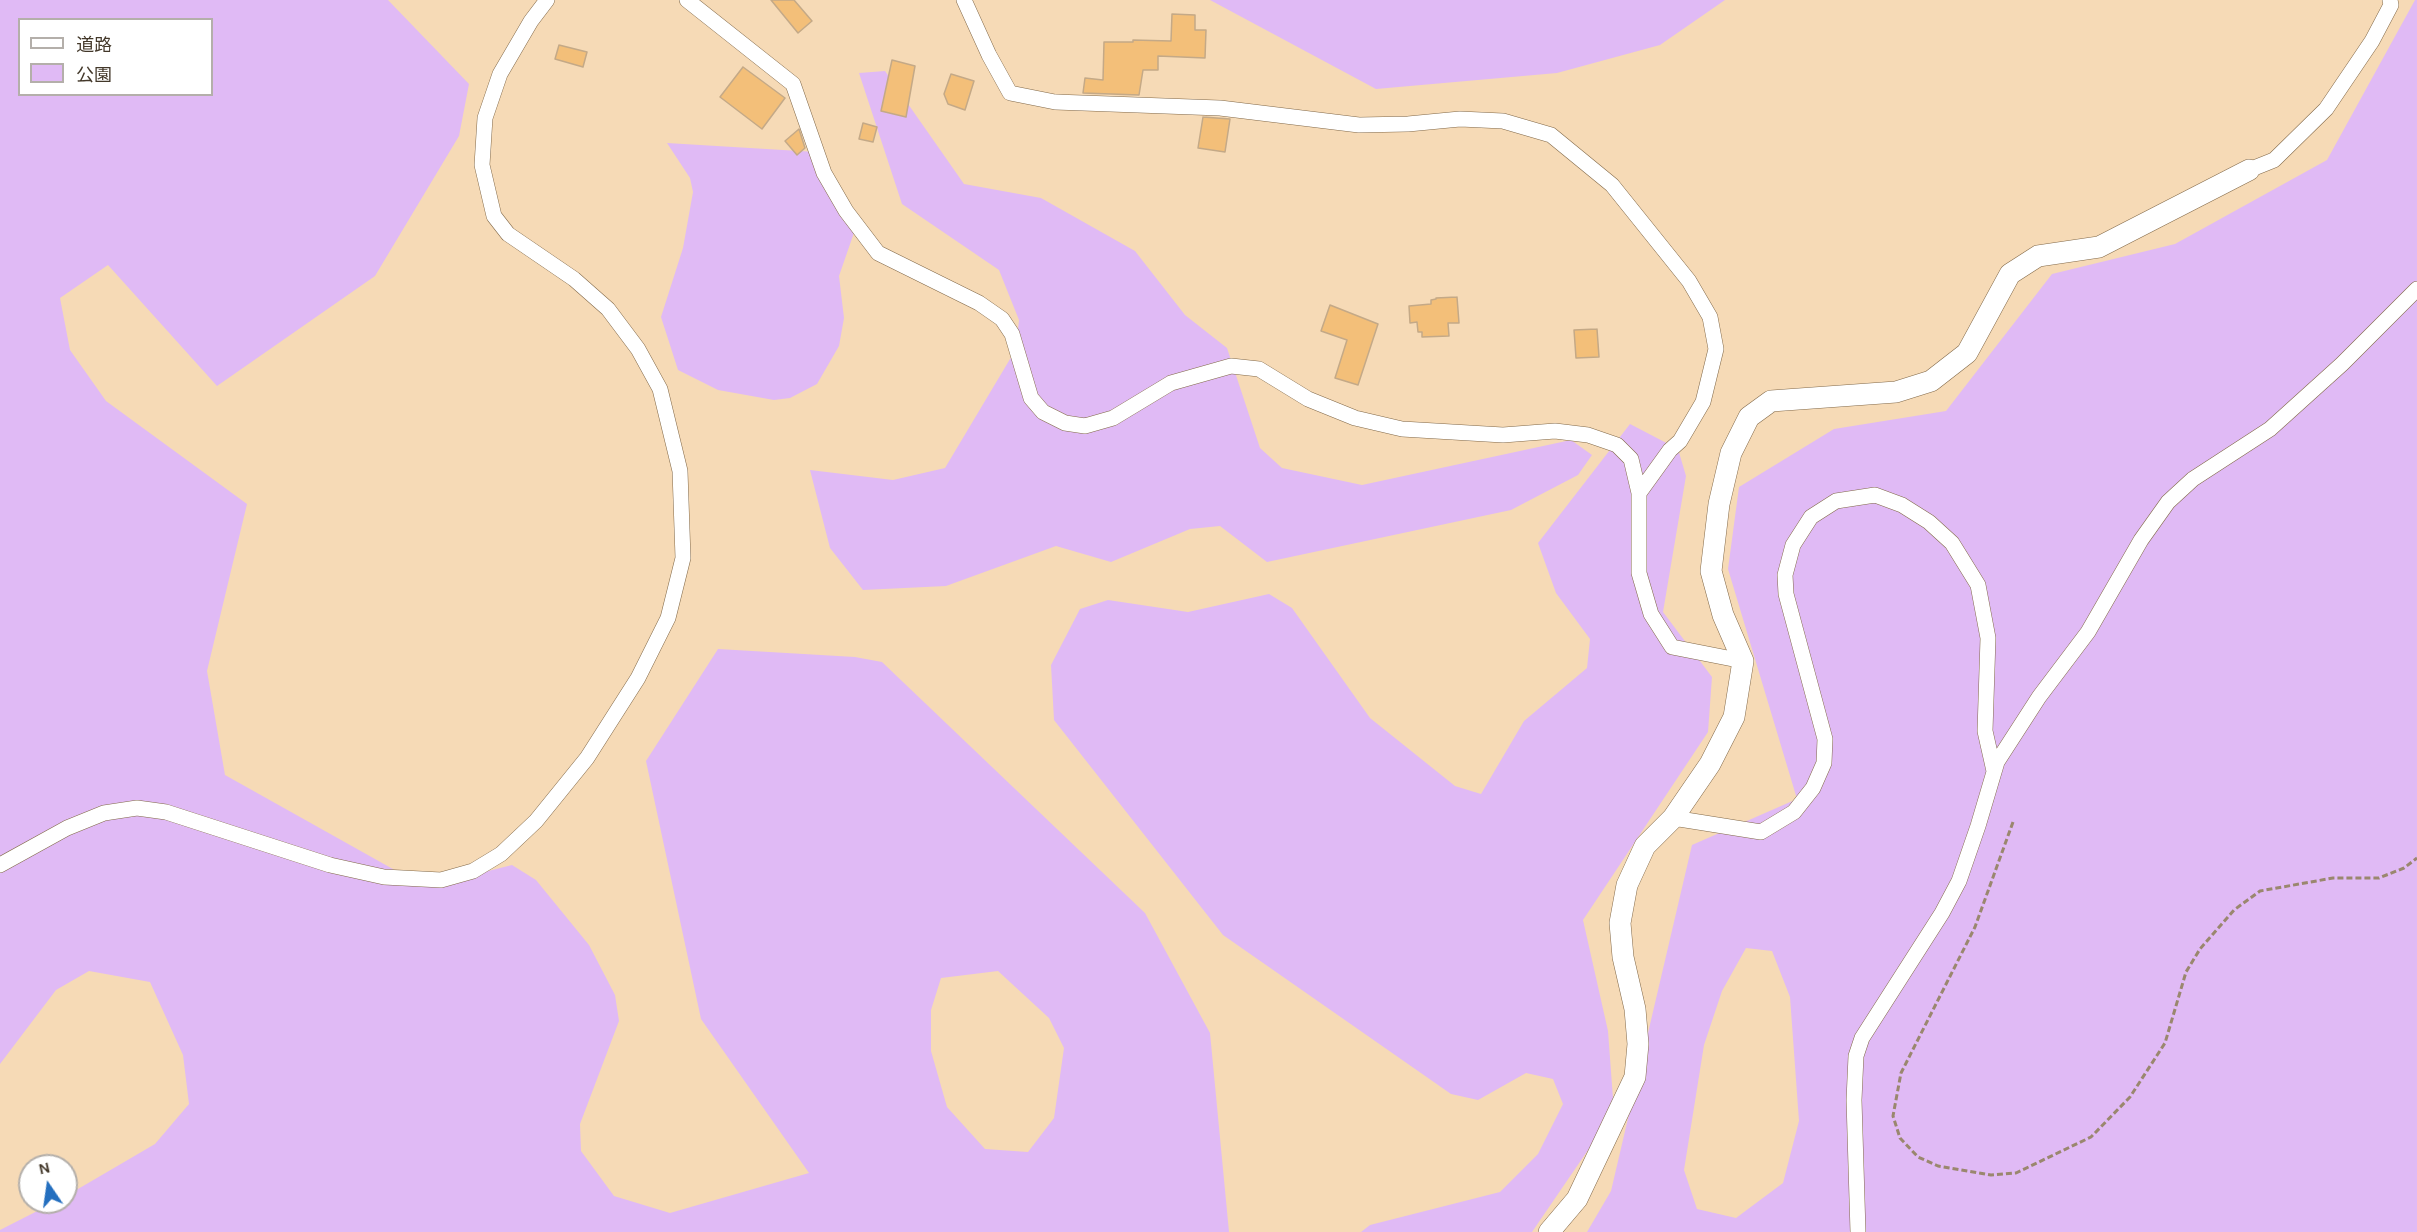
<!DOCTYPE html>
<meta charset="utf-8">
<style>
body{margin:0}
#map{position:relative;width:2417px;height:1232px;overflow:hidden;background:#f6dab6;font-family:Karla,"Noto Sans JP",sans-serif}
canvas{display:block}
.legend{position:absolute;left:18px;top:18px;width:195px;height:78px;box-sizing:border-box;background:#fff;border:2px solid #b4afaa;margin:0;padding:8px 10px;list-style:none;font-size:18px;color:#43382a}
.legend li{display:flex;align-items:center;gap:12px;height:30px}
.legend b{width:30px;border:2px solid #b4afaa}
.north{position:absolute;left:18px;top:1154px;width:60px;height:60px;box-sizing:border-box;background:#fff;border:2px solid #b4afaa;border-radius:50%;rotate:347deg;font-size:16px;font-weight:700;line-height:24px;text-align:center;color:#43382a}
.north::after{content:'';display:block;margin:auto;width:21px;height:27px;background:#246fbf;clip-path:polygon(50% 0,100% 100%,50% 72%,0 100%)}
</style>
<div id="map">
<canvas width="2417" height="1232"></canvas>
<ul class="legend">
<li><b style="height:8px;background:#fff"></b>道路</li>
<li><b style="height:16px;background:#e0baf5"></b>公園</li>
</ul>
<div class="north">N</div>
</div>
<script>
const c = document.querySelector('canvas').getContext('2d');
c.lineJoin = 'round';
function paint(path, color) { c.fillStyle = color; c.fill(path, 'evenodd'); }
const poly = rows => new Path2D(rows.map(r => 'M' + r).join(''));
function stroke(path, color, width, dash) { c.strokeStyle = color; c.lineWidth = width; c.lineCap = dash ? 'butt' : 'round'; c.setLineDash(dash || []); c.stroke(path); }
const green = poly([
 [0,0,388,0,469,84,459,136,375,276,217,386,108,265,60,298,70,350,106,401,247,504,207,671,225,775,425,887,512,865,536,880,589,945,615,995,619,1021,580,1124,581,1151,614,1196,670,1213,809,1173,701,1019,646,761,718,649,855,657,882,662,1145,913,1210,1033,1229,1232,0,1232,0,1230,55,1202,66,1202,66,1196,155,1144,189,1104,183,1055,150,982,89,971,56,990,0,1064],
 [20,20,212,20,212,94,20,94],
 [998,971,1049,1018,1064,1048,1054,1118,1028,1152,985,1149,947,1107,931,1051,931,1010,941,978],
 [1210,0,1725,0,1660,45,1557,73,1376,89],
 [2415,0,2417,0,2417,1232,1587,1232,1611,1191,1692,845,1797,799,1728,569,1739,487,1834,429,1946,411,2052,274,2175,244,2327,160],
 [1746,948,1772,951,1790,997,1799,1121,1783,1183,1736,1218,1697,1209,1684,1170,1704,1045,1722,991],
 [885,71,964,184,1041,198,1135,251,1185,315,1227,348,1260,448,1282,468,1362,485,1571,440,1592,455,1578,475,1511,510,1267,562,1220,526,1190,529,1111,562,1056,546,946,586,863,590,830,548,810,470,893,480,945,468,1016,349,1019,320,999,270,902,204,859,73],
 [667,143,816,152,857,224,839,276,844,318,839,346,817,384,790,398,774,400,718,390,678,370,661,317,683,248,693,192,690,178],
 [1630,424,1678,449,1686,476,1663,612,1712,677,1708,732,1583,920,1608,1031,1614,1112,1532,1232,1361,1232,1370,1225,1500,1192,1538,1154,1563,1104,1553,1079,1526,1073,1478,1100,1451,1094,1223,935,1054,720,1051,665,1080,609,1108,600,1188,612,1269,594,1292,608,1370,718,1455,786,1481,794,1524,721,1587,668,1590,639,1556,593,1538,543]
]);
const building = poly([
 [771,0,794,0,812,21,798,33,771,0],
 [1172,14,1195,15,1195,30,1206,30,1205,58,1158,56,1158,70,1143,70,1139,95,1083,93,1085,78,1103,80,1104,42,1133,42,1133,40,1171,41,1172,14],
 [559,45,587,52,583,67,555,59,559,45],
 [892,60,915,66,906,117,881,111,892,60],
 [743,67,785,98,762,129,720,97,743,67],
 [951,74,974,81,965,110,948,104,944,94,951,74],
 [1203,117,1230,119,1225,152,1198,148,1203,117],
 [863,123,877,127,873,142,859,139,863,123],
 [799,129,805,148,797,155,785,141,799,129],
 [1457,297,1459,323,1448,323,1449,336,1422,337,1422,332,1418,332,1417,322,1410,323,1409,306,1431,304,1431,300,1436,299,1436,298,1457,297],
 [1330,305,1378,324,1358,385,1335,378,1347,340,1321,331,1330,305],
 [1597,329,1599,357,1576,358,1574,330,1597,329]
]);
const path = poly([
 [2013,822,1975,927,1901,1073,1893,1116,1900,1138,1918,1157,1938,1166,1991,1175,2016,1173,2091,1137,2130,1097,2165,1043,2186,972,2200,949,2234,910,2260,891,2333,878,2379,878,2404,868,2417,858]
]);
const street = poly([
 [687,0,793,84,824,173,846,211,878,253,979,303,1002,319,1012,334,1031,398,1043,412,1065,423,1085,426,1113,418,1171,383,1231,366,1259,369,1308,399,1355,418,1402,429,1503,435,1555,431,1588,435,1617,445,1631,459,1639,493,1639,573,1651,614,1672,647,1743,661],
 [964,0,989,55,1010,93,1055,102,1220,108,1359,125,1408,124,1460,119,1503,121,1551,135,1612,185,1689,281,1710,317,1716,349,1703,402,1680,441,1670,450,1639,493],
 [2249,170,2274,160,2326,109,2372,41,2391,5,2390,0],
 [1673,818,1761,832,1794,812,1813,788,1824,763,1825,739,1786,594,1785,575,1793,545,1811,517,1836,501,1875,495,1902,505,1929,522,1952,543,1978,585,1988,638,1985,731,1994,771],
 [0,865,67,828,104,813,137,808,166,812,330,865,384,877,441,880,473,871,501,854,536,821,587,758,638,678,668,618,683,558,680,471,660,389,638,349,608,309,574,279,508,234,494,216,482,165,485,118,500,74,531,21,547,0],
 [1858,1232,1854,1100,1856,1056,1862,1038,1942,913,1959,881,1978,826,1997,762,2039,697,2088,632,2141,540,2168,502,2193,479,2270,429,2342,364,2417,289]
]);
const secondary = poly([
 [1549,1232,1577,1199,1635,1077,1638,1044,1635,1009,1623,957,1620,923,1627,885,1645,846,1673,818,1710,764,1734,717,1743,661,1723,615,1711,571,1719,504,1731,453,1749,417,1771,401,1896,392,1931,381,1967,353,2010,274,2038,256,2099,247,2249,170]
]);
paint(green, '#e0baf5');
paint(building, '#f3bf79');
stroke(building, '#c4a987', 1.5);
stroke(street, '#826949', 16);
stroke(secondary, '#826949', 22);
stroke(path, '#9a876e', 3, [6, 3]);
stroke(street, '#fff', 15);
stroke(secondary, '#fff', 21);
</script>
